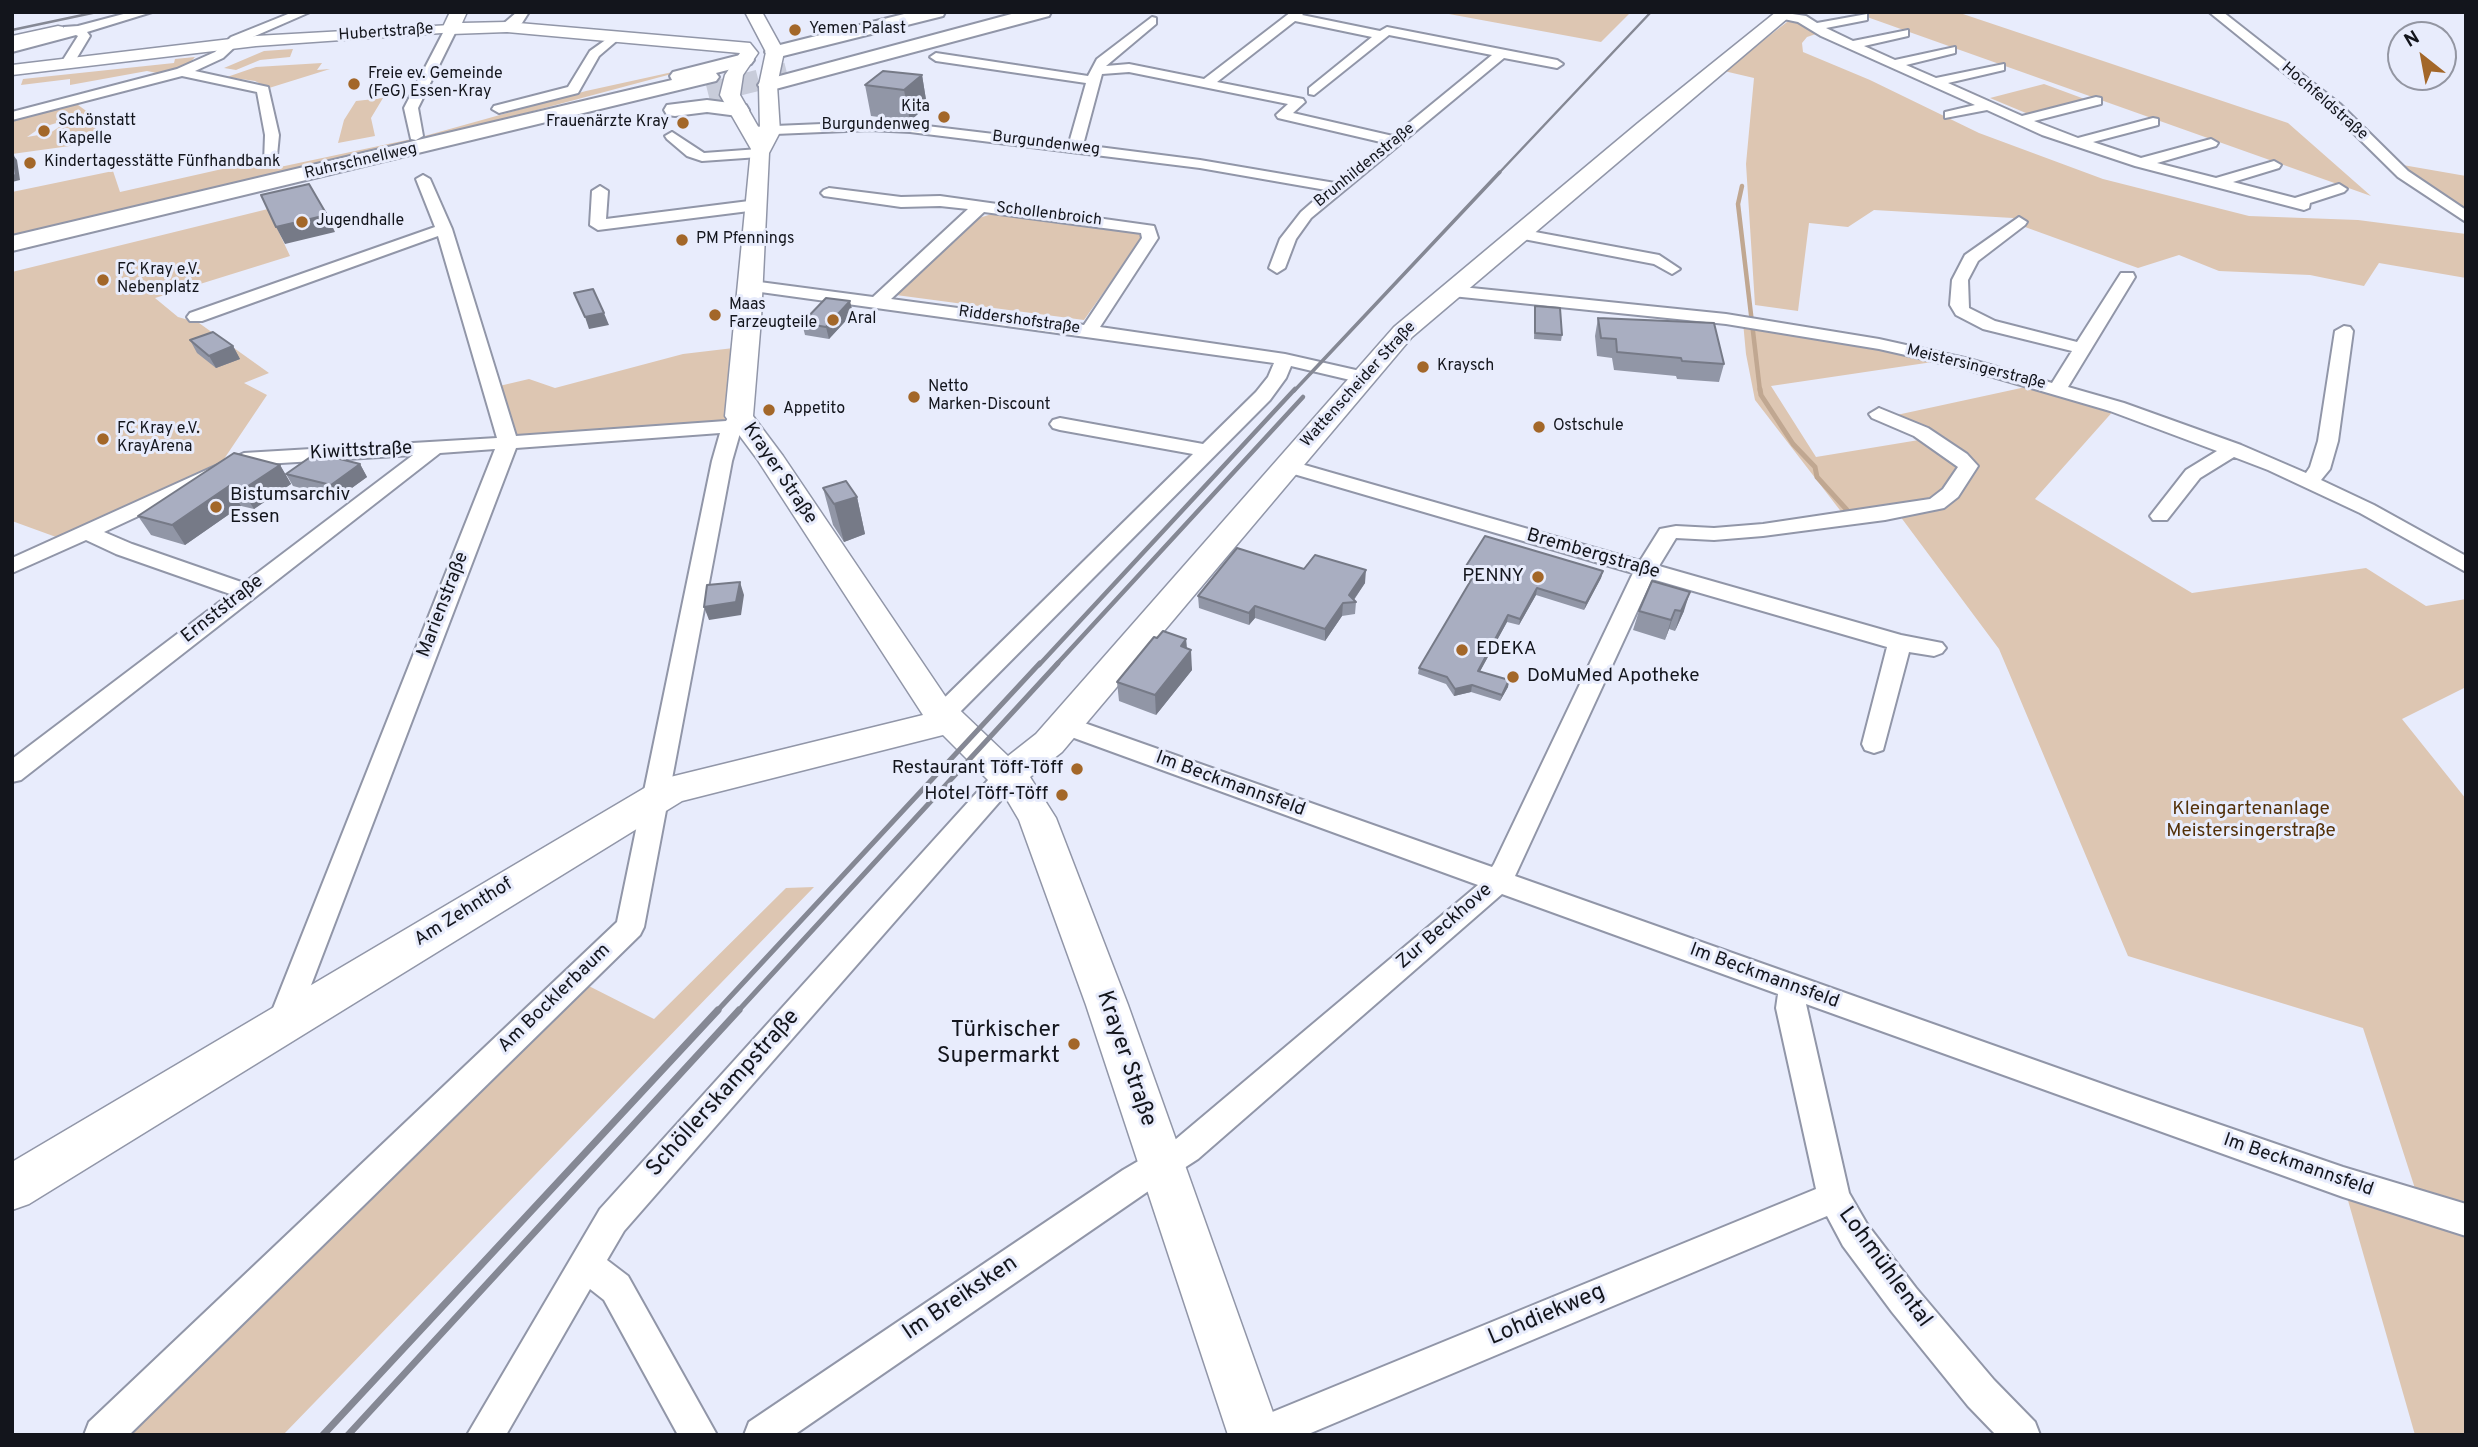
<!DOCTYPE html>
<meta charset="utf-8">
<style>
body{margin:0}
#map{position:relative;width:2478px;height:1447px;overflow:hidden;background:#e8ecfc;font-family:Overpass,sans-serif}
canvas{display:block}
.frame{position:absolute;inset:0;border:14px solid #13151c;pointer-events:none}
.north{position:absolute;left:2387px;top:21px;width:70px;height:70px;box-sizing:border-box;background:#e8ecfc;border:2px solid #9396a2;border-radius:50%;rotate:329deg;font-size:19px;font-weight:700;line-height:28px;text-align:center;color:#13151c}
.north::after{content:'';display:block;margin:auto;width:24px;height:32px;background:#a36729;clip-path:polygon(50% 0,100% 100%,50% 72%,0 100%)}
</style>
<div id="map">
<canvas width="2478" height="1447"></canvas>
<div class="frame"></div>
<div class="north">N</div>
</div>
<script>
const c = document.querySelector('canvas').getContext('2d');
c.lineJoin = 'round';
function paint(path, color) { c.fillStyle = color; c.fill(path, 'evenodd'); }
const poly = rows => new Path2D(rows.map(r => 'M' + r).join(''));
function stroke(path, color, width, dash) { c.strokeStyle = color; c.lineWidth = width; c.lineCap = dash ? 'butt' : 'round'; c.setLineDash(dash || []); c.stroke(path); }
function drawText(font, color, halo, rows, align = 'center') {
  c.font = font + ' Overpass,sans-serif'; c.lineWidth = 6; c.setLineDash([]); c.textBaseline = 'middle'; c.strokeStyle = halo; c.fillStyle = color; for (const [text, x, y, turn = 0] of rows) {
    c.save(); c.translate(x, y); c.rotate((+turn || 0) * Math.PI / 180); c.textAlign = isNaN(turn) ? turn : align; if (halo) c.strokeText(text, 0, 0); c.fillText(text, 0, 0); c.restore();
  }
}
const green = poly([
 [1438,12,1631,12,1601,42],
 [1853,12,1957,12,2288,123,2371,196],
 [1793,21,1819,33,1807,37,1802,43,1803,52,1870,80,1979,133,2103,179,2249,216,2358,220,2466,234,2466,278,2379,263,2364,286,2310,275,2219,271,2179,255,2138,268,2025,227,2013,218,1874,210,1848,227,1809,223,1798,311,1755,305,1746,164,1754,78,1724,71,1787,22],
 [293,49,290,57,260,60,236,70,224,68,264,51],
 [195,57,187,66,162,74,147,71,70,85,70,79,21,85,23,79,174,63,175,59],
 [322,63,317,70,330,69,269,88,255,81,227,77,256,67],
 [709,64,451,133,12,236,12,192,113,171,120,192,240,165,280,167,421,137,586,91],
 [2044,84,2090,101,2033,116,1990,98],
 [383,98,371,118,375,136,338,143,344,120,356,101],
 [74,102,89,113,40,128,27,137,50,133,59,127,88,116,106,141,12,154,12,116],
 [2397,164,2466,176,2466,211],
 [268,209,290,256,155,298,178,317,199,323,269,373,244,383,267,395,222,462,56,537,12,521,12,272],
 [995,213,1141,233,1142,238,1084,320,896,295,979,218],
 [1743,322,1946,360,1771,386,1816,457,1931,438,1892,416,2035,385,2115,409,2035,499,2192,593,2366,568,2426,606,2466,599,2466,687,2402,719,2466,799,2466,1435,2415,1435,2343,1183,2421,1207,2363,1028,2128,956,1999,649,1897,512,1846,518,1755,400,1746,354],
 [742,347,731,425,511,440,495,387,529,379,555,388,683,354],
 [814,887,283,1435,104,1435,577,980,654,1019,786,888]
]);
const streamFar1 = poly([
 [1742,186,1738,204,1760,391]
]);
const stream = poly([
 [1760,389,1761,395,1793,444,1815,467,1817,477,1847,510]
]);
const motorwayTunnel = poly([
 [708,93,787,73]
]);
const minor = poly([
 [131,12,152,12,87,32,90,36,72,66,62,66,61,63,78,36,76,35,12,52,12,44,62,31,64,27,78,26,131,12],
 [293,12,310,12,239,43,223,58,195,71,268,87,279,135,276,166,266,166,264,163,265,135,257,92,182,76,12,120,12,112,177,69,215,52,231,37,293,12],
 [517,12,529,12,522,23,511,30,503,30,503,24,517,12],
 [1291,12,1305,12,1302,15,1380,31,1387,27,1557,60,1563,64,1557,68,1504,58,1311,218,1296,239,1285,268,1277,273,1269,268,1280,239,1301,212,1326,190,1200,168,910,132,870,130,751,135,744,131,751,127,870,122,910,124,1069,143,1086,83,936,61,930,57,936,53,1088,76,1097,59,1152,17,1156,18,1156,24,1106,66,1129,64,1204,79,1291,12],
 [1295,21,1372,37,1309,88,1309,94,1314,95,1389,35,1492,55,1393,136,1293,113,1305,102,1303,99,1217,82,1295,21],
 [1129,72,1288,104,1276,115,1278,118,1385,143,1335,183,1200,160,1083,145,1102,74,1129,72],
 [1779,12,1806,16,1817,23,1867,14,1867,20,1826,28,1853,41,1908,30,1908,36,1864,46,1895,60,1955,47,1955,53,1906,65,1936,78,2004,64,2004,70,1948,83,2022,116,2096,97,2101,98,2101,104,2034,121,2078,138,2153,118,2158,119,2158,125,2093,142,2141,158,2211,139,2218,143,2216,146,2157,163,2216,178,2274,161,2281,165,2279,168,2233,182,2295,198,2339,184,2347,189,2344,192,2310,203,2309,208,2304,210,2135,166,2042,135,1987,110,1945,118,1945,112,1975,105,1821,36,1798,22,1779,18,1779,12],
 [2209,12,2223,12,2340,104,2408,171,2466,210,2466,222,2398,177,2330,110,2209,12],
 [451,25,457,29,418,108,423,136,416,140,411,139,404,108,445,29,451,25],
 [614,34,620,38,599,56,578,93,499,113,492,109,494,106,568,87,590,51,614,34],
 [672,132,704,153,759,149,766,153,759,157,702,161,687,156,667,139,665,136,672,132],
 [423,175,430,179,452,229,516,436,726,421,732,412,739,410,749,416,742,426,732,461,644,927,640,935,129,1435,84,1435,89,1422,617,922,712,461,720,433,516,448,292,1035,281,1039,270,1035,266,1026,495,449,440,453,21,780,12,782,12,759,230,594,116,554,86,540,12,573,12,558,244,453,497,438,438,236,202,321,190,321,187,317,190,313,435,227,416,179,423,175],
 [413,455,244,583,132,544,104,532,248,465,413,455],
 [600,186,608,191,606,219,757,200,765,205,757,210,598,230,590,225,592,191,600,186],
 [829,188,901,197,940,196,1154,226,1158,238,1100,327,1285,354,1369,373,1372,377,1363,383,1291,366,1286,378,1270,400,952,720,943,723,934,720,931,714,934,708,1193,454,1060,430,1053,428,1050,424,1053,420,1060,418,1203,444,1256,392,1268,377,1274,363,746,290,744,286,746,282,752,281,873,297,968,209,940,206,901,207,824,196,821,193,824,190,829,188],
 [984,212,1141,233,1142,238,1084,325,891,299,984,212],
 [2019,217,2027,222,2025,225,1978,261,1968,280,1969,308,1995,321,2077,342,2121,273,2133,273,2135,277,2068,387,2124,403,2241,445,2306,473,2310,467,2318,441,2335,331,2344,326,2350,327,2353,331,2338,441,2330,469,2321,480,2374,505,2466,556,2466,572,2360,513,2268,470,2234,457,2200,478,2167,520,2153,520,2150,516,2186,470,2217,451,2110,411,1959,367,1879,349,1726,324,1452,296,1444,291,1452,286,1726,314,1879,339,1969,359,2052,383,2072,351,1983,329,1956,315,1950,305,1952,280,1965,255,2019,217],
 [1519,229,1659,255,1680,269,1672,274,1654,264,1513,237,1511,234,1519,229],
 [1879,408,1928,428,1967,454,1978,466,1958,497,1944,508,1885,520,1763,536,1714,540,1676,538,1659,566,1901,635,1942,643,1946,648,1942,653,1934,656,1909,652,1883,750,1874,753,1865,750,1862,744,1887,647,1652,579,1515,876,2125,1092,2343,1167,2466,1204,2466,1236,2343,1197,1806,1004,1849,1193,1867,1224,1916,1288,1994,1380,2035,1422,2040,1435,1996,1435,1968,1406,1892,1312,1843,1246,1827,1216,1306,1435,1243,1435,1248,1422,1816,1189,1776,1008,1778,994,1502,894,1198,1159,1147,1192,794,1435,744,1435,749,1422,1123,1170,1176,1139,1478,885,1055,731,1052,725,1055,719,1064,716,1073,719,1492,867,1494,864,1633,573,1280,470,1277,466,1280,462,1294,462,1640,561,1660,529,1676,526,1714,528,1763,524,1930,499,1943,489,1958,467,1914,436,1872,418,1869,414,1879,408],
 [1007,767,1016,769,1020,776,1016,783,624,1231,607,1260,628,1276,717,1435,678,1435,604,1300,590,1289,506,1435,467,1435,600,1209,998,769,1007,767]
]);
const tertiary = poly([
 [451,25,458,29,456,32,256,46,12,75,12,65,256,36,451,25],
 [58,26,63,27,65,30,63,33,12,45,12,36,58,26]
]);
const secondary = poly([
 [450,12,467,12,462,23,507,22,750,43,758,53,743,75,740,95,760,130,759,85,766,52,745,12,762,12,784,52,777,85,780,132,769,153,761,319,753,416,783,456,945,696,1008,756,1036,734,1394,327,1638,123,1776,12,1795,12,1412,337,1062,752,1030,777,1056,818,1128,1005,1281,1435,1228,1435,1086,1005,1019,820,1006,798,943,735,682,801,29,1204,12,1210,12,1162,658,780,923,715,757,459,725,416,751,149,720,95,725,75,740,53,507,32,451,34,442,29,450,12]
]);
const motorway = poly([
 [912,12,945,12,943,16,775,58,768,56,765,52,768,48,912,12],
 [1019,12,1051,12,1049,16,768,91,761,89,758,85,761,81,1019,12],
 [744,54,751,56,754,60,751,64,716,73,719,77,716,81,12,251,12,236,672,80,670,76,673,72,744,54],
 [707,100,746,105,749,110,746,115,738,116,707,112,675,116,667,115,664,110,667,105,707,100]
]);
const railFar4 = poly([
 [12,30,97,12],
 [1499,173,1651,12]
]);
const railFar3 = poly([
 [1294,391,1500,172]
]);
const railFar2 = poly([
 [1039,665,1295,389],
 [1056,665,1303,397]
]);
const railFar1 = poly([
 [717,1011,1040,663],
 [738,1011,1058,663]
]);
const rail = poly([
 [323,1435,718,1010],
 [348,1435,739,1010]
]);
const wall = poly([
 [922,75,927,106,910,121,871,116,865,85],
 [1535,306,1562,335,1561,341,1534,339],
 [853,313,829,339,805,335,802,323],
 [1598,318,1724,364,1719,382,1677,379,1676,376,1614,370,1612,358,1597,356,1595,336],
 [190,340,233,346,240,359,216,368,197,353],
 [360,464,367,477,338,498,293,486,286,474],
 [280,465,291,484,254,509,241,506,185,545,151,535,138,516],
 [823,488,857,497,865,534,844,542,833,525],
 [1466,566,1603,571,1601,578,1584,610,1536,595,1519,625,1507,622,1480,671,1509,680,1508,687,1500,701,1471,692,1454,696,1446,684,1418,674,1419,668,1474,575,1465,573],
 [1304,569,1365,583,1354,600,1356,602,1355,614,1342,616,1325,641,1255,618,1249,625,1199,608,1198,596],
 [1652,581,1684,611,1675,631,1669,629,1665,640,1633,630,1639,611],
 [1157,638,1186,639,1187,648,1192,670,1156,715,1119,701,1117,682]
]);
const shadedWall = poly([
 [922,75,927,106,910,121,904,90],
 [13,155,17,160,20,180,12,182],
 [327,215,335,232,285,244,276,227],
 [850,301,853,313,829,339,826,327],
 [604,313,609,325,589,329,585,317],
 [233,346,240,359,216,368,209,356],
 [360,464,367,477,338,498,331,485],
 [280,465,291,484,254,509,242,490],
 [229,486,241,506,185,545,172,525],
 [857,497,865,534,844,542,834,504],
 [1366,570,1365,583,1352,602,1349,595],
 [1603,571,1601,578,1584,610,1586,603],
 [740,582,744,595,741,615,709,620,704,607],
 [1537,588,1536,595,1519,625,1520,619],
 [1690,592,1684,611,1675,631,1681,611],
 [1343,603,1342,616,1325,641,1325,629],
 [1255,606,1255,618,1249,625,1249,613],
 [1675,610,1669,629,1665,640,1671,620],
 [1508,615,1507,622,1477,677,1478,671],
 [1186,639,1187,655,1191,650,1192,670,1156,715,1155,695,1181,646],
 [1509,680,1508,687,1500,701,1502,695],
 [1472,685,1471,692,1454,696,1455,689]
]);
const building = poly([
 [883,71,922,75,904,90,865,85,883,71],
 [12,155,13,155,16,175,12,176,12,155],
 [309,184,327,215,276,227,261,195,309,184],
 [593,289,604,313,585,317,574,293,593,289],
 [826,298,850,301,826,327,802,323,826,298],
 [1535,306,1560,308,1562,335,1535,333,1535,306],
 [1598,318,1714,323,1724,364,1682,361,1681,358,1617,352,1616,339,1601,338,1598,318],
 [213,332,233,346,209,356,190,340,213,332],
 [234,453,280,465,242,490,229,486,172,525,138,516,234,453],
 [316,453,360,464,331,485,286,474,316,453],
 [846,481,857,497,834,504,823,488,846,481],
 [1485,536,1603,571,1586,603,1537,588,1520,619,1508,615,1478,671,1509,680,1502,695,1472,685,1455,689,1447,677,1419,668,1477,570,1466,566,1485,536],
 [1237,548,1304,569,1315,555,1366,570,1349,595,1356,602,1343,603,1325,629,1255,606,1249,613,1198,596,1237,548],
 [1652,581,1690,592,1681,611,1675,610,1671,620,1639,611,1652,581],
 [740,582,736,602,704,607,707,585,740,582],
 [1163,631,1186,639,1181,646,1191,650,1155,695,1117,682,1154,637,1157,638,1163,631]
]);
const markers = [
 [795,30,7,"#a36729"],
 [354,84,7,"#a36729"],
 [944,117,7,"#a36729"],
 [683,123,7,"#a36729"],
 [44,131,7,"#a36729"],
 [30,163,7,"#a36729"],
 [302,222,7,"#a36729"],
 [682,240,7,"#a36729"],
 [103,280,7,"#a36729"],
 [715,315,7,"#a36729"],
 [833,320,7,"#a36729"],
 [1423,367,7,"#a36729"],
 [914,397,7,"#a36729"],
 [769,410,7,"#a36729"],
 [1539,427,7,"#a36729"],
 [103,439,7,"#a36729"],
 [216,507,7,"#a36729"],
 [1538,577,7,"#a36729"],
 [1462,650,7,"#a36729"],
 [1513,677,7,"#a36729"],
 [1077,769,7,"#a36729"],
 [1062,795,7,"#a36729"],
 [1074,1044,7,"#a36729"]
];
const farPoinames = [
 ["Yemen Palast",809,30],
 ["Freie ev. Gemeinde",368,75],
 ["(FeG) Essen-Kray",368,93],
 ["Kita",930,108,"right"],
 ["Burgundenweg",930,126,"right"],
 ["Schönstatt",58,122],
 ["Kapelle",58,140],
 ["Frauenärzte Kray",669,123,"right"],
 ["Kindertagesstätte Fünfhandbank",44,163],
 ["Jugendhalle",316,222],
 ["PM Pfennings",696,240],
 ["FC Kray e.V.",117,271],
 ["Nebenplatz",117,289],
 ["Maas",729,306],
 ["Farzeugteile",729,324],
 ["Aral",847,320],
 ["Kraysch",1437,367],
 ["Netto",928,388],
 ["Marken-Discount",928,406],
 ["Appetito",783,410],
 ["Ostschule",1553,427],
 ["FC Kray e.V.",117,430],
 ["KrayArena",117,448]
];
const farStreetnames = [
 ["Hubertstraße",386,33,-4],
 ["Hochfeldstraße",2324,102,41],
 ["Burgundenweg",1046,144,7],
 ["Ruhrschnellweg",361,162,-13],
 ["Brunhildenstraße",1365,166,-39],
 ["Schollenbroich",1049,215,7],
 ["Riddershofstraße",1019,321,8],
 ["Meistersingerstraße",1976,368,14],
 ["Wattenscheider Straße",1359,385,-48]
];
const streetNames = [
 ["Kiwittstraße",361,452,-3],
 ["Krayer Straße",779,474,56],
 ["Brembergstraße",1593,555,16],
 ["Marienstraße",444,605,-69],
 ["Ernststraße",223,610,-38],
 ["Im Beckmannsfeld",1230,785,20],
 ["Am Zehnthof",464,913,-32],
 ["Zur Beckhove",1445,927,-41],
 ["Im Beckmannsfeld",1764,977,20],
 ["Am Bocklerbaum",555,999,-44],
 ["Im Beckmannsfeld",2298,1166,19]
];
const poiNames = [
 ["Bistumsarchiv",230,496],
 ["Essen",230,518],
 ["PENNY",1524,577,"right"],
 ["EDEKA",1476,650],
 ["DoMuMed Apotheke",1527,677],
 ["Restaurant Töff-Töff",1063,769,"right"],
 ["Hotel Töff-Töff",1048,795,"right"]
];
const parkNames = [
 ["Kleingartenanlage",2251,810],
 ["Meistersingerstraße",2251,832]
];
const nearPoinames = [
 ["Türkischer",1060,1031],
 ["Supermarkt",1060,1057]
];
const nearStreetnames = [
 ["Krayer Straße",1125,1059,71],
 ["Schöllerskampstraße",724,1094,-48],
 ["Lohmühlental",1884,1268,54],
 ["Im Breiksken",961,1299,-34],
 ["Lohdiekweg",1547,1316,-23]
];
paint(green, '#ddc6b2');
stroke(streamFar1, '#c0a791', 4.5);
stroke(stream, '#c0a791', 5);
stroke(motorwayTunnel, '#c8ccda', 21, [21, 10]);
stroke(minor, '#9196a8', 4);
stroke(tertiary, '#9196a8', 3);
stroke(secondary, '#9196a8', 3);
stroke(motorway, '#9196a8', 4);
paint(minor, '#fff');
paint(tertiary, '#fff');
paint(secondary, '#fff');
paint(motorway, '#fff');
stroke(railFar4, '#858894', 2.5);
stroke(railFar3, '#858894', 3.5);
stroke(railFar2, '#858894', 4.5);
stroke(railFar1, '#858894', 5);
stroke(rail, '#858894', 7);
paint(wall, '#9196a6');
paint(shadedWall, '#767a87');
paint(building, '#a9aec1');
stroke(building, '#767a87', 2);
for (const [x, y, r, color] of markers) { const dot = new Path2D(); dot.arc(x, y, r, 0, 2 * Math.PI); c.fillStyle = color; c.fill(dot); stroke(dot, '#e8ecfc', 2.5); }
drawText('16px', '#13151c', '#e8ecfc', farPoinames, 'left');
drawText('16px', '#13151c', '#e8ecfc', farStreetnames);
drawText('19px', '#13151c', '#e8ecfc', streetNames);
drawText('19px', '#13151c', '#e8ecfc', poiNames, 'left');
drawText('19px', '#533008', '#e8ecfc', parkNames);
drawText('23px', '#13151c', '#e8ecfc', nearPoinames, 'right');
drawText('23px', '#13151c', '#e8ecfc', nearStreetnames);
</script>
